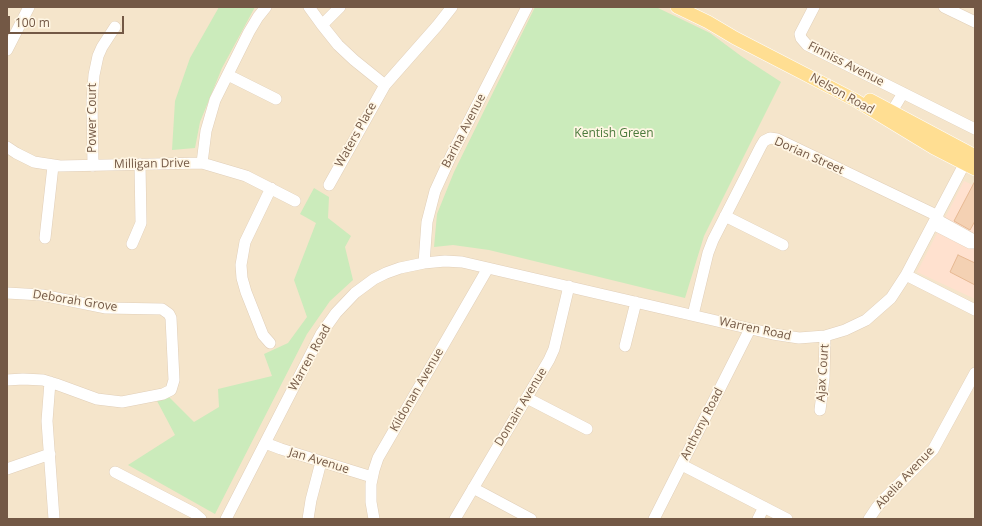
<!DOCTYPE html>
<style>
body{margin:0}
#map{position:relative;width:982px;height:526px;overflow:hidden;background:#fdf3dd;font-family:"Open Sans",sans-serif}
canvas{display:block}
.frame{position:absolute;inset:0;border:8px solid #735845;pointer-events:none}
.scale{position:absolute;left:8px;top:16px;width:116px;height:18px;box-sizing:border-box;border:2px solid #735845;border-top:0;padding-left:5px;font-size:12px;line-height:14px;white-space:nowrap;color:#735845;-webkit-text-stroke:3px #fff6e4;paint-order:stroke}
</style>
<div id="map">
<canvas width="982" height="526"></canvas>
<div class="frame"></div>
<div class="scale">100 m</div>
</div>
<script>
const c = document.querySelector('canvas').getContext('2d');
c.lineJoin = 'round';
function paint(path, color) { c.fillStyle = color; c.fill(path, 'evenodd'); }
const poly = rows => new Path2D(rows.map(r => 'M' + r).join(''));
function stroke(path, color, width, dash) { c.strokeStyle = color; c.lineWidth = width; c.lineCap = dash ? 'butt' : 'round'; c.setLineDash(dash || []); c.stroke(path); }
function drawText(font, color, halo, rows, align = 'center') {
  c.font = font + ' "Open Sans",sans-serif'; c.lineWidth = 3.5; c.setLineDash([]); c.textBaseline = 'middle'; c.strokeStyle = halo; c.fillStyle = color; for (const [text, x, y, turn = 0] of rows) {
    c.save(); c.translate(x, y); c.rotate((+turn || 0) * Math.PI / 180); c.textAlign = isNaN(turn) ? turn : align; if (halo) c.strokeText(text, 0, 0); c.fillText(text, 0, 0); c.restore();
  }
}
const residential = poly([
 [7,7,975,7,975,519,7,519]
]);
const commercial = poly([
 [964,181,975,186,975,299,917,272]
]);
const green = poly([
 [219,7,255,7,222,68,200,122,195,148,172,150,175,101,190,58],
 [535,7,656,7,710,33,741,56,781,82,704,236,685,298,489,250,453,245,434,247,437,214,454,172],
 [314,188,329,197,328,218,351,236,345,247,353,280,330,301,307,334,215,514,128,465,175,435,156,399,168,396,194,422,219,407,218,389,272,376,264,354,288,343,307,317,294,280,316,223,300,214]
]);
const building = poly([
 [975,181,975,221,970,230,954,221,975,181],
 [958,255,975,263,975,285,950,272,958,255]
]);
const minor = poly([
 [309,7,322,25,338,45,354,60,385,85],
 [814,7,800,34,801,38,807,45,975,129],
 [944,7,975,22],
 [322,25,340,7],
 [7,50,29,7],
 [228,75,276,99],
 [888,118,903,93],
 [7,147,16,153,34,162,60,166,202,163,246,176,295,201],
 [202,163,206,131,215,100,249,32,258,17,266,7],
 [93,166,92,101,94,75,98,56,102,47,115,27],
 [329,185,385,85,437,26,452,7],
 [725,216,783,245],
 [933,224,970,243,974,243,972,239,936,219],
 [45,238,53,166],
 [132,244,141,223,140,164],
 [424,263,427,222,435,191,451,156,527,7],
 [906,275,975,310],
 [7,293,42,295,106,308,162,309,169,314,171,318,174,380,171,390,163,394,122,402,97,399,56,384,43,380,23,379,7,380],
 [693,315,708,253,713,240,761,146,764,141,770,138,777,139,938,216],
 [270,343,263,335,246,292,242,278,241,265,245,242,271,188],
 [625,346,636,302],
 [50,382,47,421,54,519],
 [527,398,587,429],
 [820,410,824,378,825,336],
 [265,443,281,449,372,477],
 [682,465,787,519],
 [7,469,50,454],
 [115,472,194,513,201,519],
 [473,488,531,519],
 [226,519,321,334,336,313,355,293,374,279,386,273,400,268,424,263,445,261,462,262,773,334,799,338,825,336,845,330,866,320,891,298,906,275,968,157],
 [308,519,311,500,321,462],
 [374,519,371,502,371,484,374,470,378,458,488,268],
 [455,519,549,360,554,349,569,286],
 [654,519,750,329],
 [758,519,764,507],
 [869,519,877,507,884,499,933,450,975,373]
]);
const major = poly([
 [677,7,708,22,735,38,855,100,934,148,975,169],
 [870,100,975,156]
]);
const streetNames = [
 ["Finniss Avenue",846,64,27],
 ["Nelson Road",842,94,29],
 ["Power Court",93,118,-90],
 ["Barina Avenue",464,131,-63],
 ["Waters Place",356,135,-61],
 ["Dorian Street",809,156,24],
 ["Milligan Drive",152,164,-1],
 ["Deborah Grove",75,301,9],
 ["Warren Road",755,329,12],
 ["Warren Road",310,358,-61],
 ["Ajax Court",823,373,-86],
 ["Kildonan Avenue",417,390,-60],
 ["Domain Avenue",521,407,-59],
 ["Anthony Road",702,424,-63],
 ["Jan Avenue",319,461,17],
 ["Abelia Avenue",905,478,-47]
];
const parkNames = [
 ["Kentish Green",614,134]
];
paint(residential, '#f5e5cb');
paint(commercial, '#ffe1cf');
paint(green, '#cbebbb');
paint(building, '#f4d1b3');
stroke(building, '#e7b993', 1);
stroke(minor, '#e1cfb9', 12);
stroke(major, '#fff', 14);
stroke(minor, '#fff', 11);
stroke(major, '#ffde92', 13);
drawText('12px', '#735845', '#fff6e4', streetNames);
drawText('12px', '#4b7a3c', '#fff6e4', parkNames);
</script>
